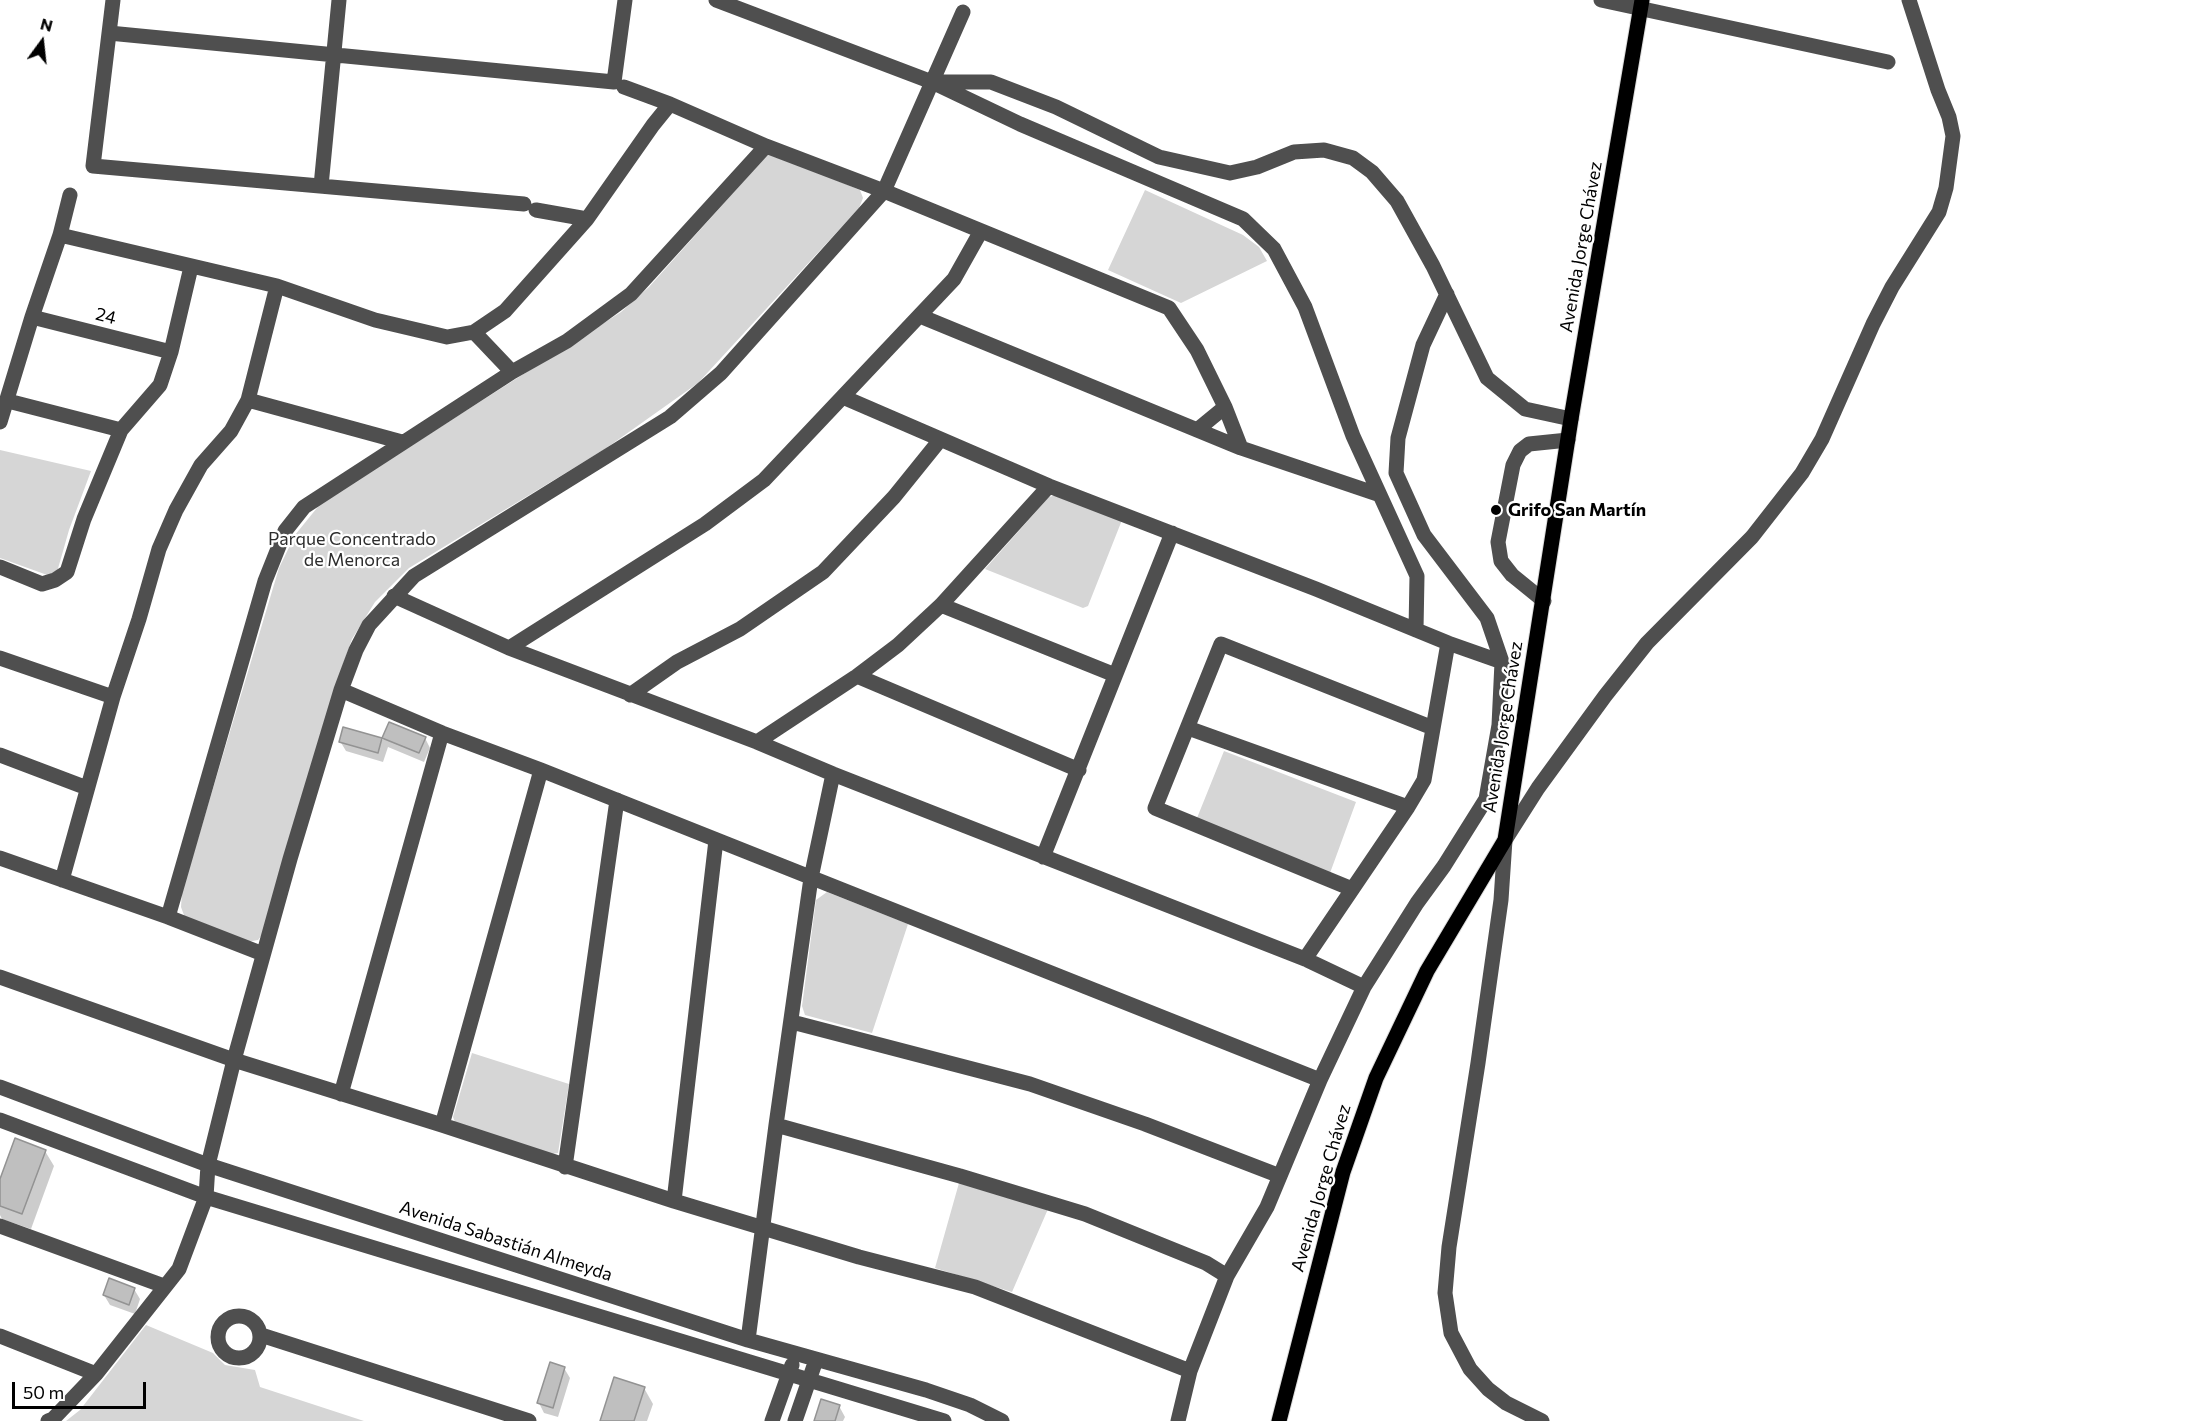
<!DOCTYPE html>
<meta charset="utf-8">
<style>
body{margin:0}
#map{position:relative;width:2204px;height:1421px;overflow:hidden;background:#fff;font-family:Commissioner,sans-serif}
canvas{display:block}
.north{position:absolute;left:12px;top:12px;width:60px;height:60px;-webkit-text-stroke:4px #fff;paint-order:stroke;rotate:15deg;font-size:16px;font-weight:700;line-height:24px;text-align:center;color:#000}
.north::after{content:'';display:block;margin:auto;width:21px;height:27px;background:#000;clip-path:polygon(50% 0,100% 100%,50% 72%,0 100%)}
.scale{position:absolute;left:12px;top:1382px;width:134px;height:27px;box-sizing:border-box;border:3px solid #000;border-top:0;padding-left:8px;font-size:18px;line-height:21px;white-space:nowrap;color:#000;-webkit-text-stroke:4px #fff;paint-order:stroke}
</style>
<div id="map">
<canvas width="2204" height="1421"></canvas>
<div class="north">N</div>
<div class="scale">50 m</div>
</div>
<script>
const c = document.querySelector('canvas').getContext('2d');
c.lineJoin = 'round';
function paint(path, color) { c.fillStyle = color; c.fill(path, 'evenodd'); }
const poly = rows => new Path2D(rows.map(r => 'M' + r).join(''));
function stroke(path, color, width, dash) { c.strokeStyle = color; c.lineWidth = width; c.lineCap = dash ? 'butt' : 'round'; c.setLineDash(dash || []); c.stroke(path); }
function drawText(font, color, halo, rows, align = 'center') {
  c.font = font + ' Commissioner,sans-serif'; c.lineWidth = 4.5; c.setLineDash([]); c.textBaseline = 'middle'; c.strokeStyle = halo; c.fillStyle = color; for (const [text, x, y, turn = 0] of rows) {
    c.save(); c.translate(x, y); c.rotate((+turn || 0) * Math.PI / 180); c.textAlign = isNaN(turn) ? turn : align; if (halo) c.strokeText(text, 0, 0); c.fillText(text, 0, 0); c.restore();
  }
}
const green = poly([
 [767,155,775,155,860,190,863,198,859,208,698,383,605,449,409,568,375,602,352,639,340,673,262,935,258,940,247,942,185,918,181,907,182,892,279,568,295,535,321,503,621,312,649,287],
 [1145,190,1243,235,1259,247,1267,261,1181,303,1108,270],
 [0,450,91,471,69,530,57,572,50,576,0,558],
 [1060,494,1122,520,1088,606,1083,608,985,569,1049,497],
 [1224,751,1356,802,1330,873,1197,818],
 [827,892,908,924,872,1033,805,1015,802,1006,816,900],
 [472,1053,569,1084,558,1153,545,1155,456,1125,453,1117],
 [959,1183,1048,1209,1012,1292,935,1268],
 [146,1325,213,1353,225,1365,255,1370,260,1387,364,1421,66,1421,80,1410]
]);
const shadow = poly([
 [390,724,425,738,430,748,424,762,388,747,383,762,346,751,340,741,344,728,383,740],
 [45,1151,54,1166,31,1229,2,1219,0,1215,0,1184],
 [134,1289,140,1299,135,1314,110,1305,104,1295],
 [564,1368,570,1378,558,1417,544,1413,539,1403],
 [644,1388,653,1404,647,1421,601,1421],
 [839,1406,845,1417,843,1421,815,1421]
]);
const building = poly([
 [389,722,426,737,419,753,382,738,389,722],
 [343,727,382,738,378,753,339,742,343,727],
 [15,1138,46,1150,22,1214,0,1206,0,1179,15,1138],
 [109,1278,135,1288,129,1305,103,1295,109,1278],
 [550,1362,565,1367,553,1408,537,1403,550,1362],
 [614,1377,645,1387,634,1421,600,1421,614,1377],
 [821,1399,840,1405,835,1421,814,1421,821,1399]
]);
const minor = poly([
 [113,0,93,166,524,204],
 [716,0,932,82,1020,124,1243,219,1274,249,1305,307,1353,436,1417,576,1416,630],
 [1601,0,1888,62],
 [109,33,614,82,625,0],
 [937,82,991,82,1056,107,1159,157,1230,173,1257,167,1294,152,1324,150,1353,158,1372,172,1397,201,1433,266,1487,378,1525,409,1571,419],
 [624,87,670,104,766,146,884,191,1169,308,1197,350,1225,407,1241,448],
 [321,186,339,0],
 [536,210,587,219],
 [60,235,277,286,375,320,447,337,474,332,505,311,587,219,653,125,670,104],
 [920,316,1241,448,1380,495],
 [32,317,171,352],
 [474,332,512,372],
 [843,397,1049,486,1316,589,1448,643,1502,662],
 [248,400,402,442],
 [8,401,121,430],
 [0,422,32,317,60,235,70,195],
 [1197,430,1225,407],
 [0,567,42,584,55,580,67,572,84,519,121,430,160,385,171,352,191,267],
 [394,596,509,648,757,742,833,774,1305,959,1364,987],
 [1544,601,1512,575,1501,561,1498,542,1513,465,1520,451,1529,444,1568,440],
 [941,605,1115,675],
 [509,648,705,524,764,480,954,279,981,231],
 [0,658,113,697],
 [857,676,1079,770],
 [341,690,442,733,541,770,1320,1080],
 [630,695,677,662,740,629,823,572,894,497,940,440],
 [1188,728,1408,807],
 [757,742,857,676,898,645,941,605,1049,486],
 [0,755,87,788],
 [1043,857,1172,533],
 [0,858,168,917,263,954],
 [62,880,113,697,139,619,159,549,176,510,201,465,231,431,248,400,277,286],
 [1352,889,1155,808,1221,644,1433,728],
 [168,917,265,581,285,531,304,507,512,372,567,341,631,294,766,146],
 [1305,959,1408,807,1424,780,1448,643],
 [0,977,234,1060,442,1125,674,1201,859,1257,975,1287,1190,1371],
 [792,1022,1030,1084,1145,1124,1280,1176],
 [0,1087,208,1165,748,1340,926,1390,970,1405,1002,1421],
 [341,1094,442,733],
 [0,1120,206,1197,944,1421],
 [442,1125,541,770],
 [776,1125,960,1176,1085,1214,1206,1263,1227,1276],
 [565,1167,617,800],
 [674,1201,716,840],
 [0,1226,164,1286],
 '218 1337a21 21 0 1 1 42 0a21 21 0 1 1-42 0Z',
 [261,1335,529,1421],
 [0,1336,96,1374],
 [748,1340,776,1125,811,878,833,774],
 [48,1421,53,1419,96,1374,179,1269,206,1197,208,1165,234,1060,290,859,341,690,356,650,369,625,414,576,670,417,721,373,884,191,963,12],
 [772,1421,792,1365],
 [795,1421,816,1360],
 [1178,1421,1190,1371,1227,1276,1267,1207,1320,1080,1364,987,1417,903,1444,866,1486,799,1499,725,1502,662,1487,618,1424,535,1396,473,1398,438,1423,345,1447,294],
 [1542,1421,1506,1403,1488,1389,1470,1369,1451,1333,1445,1293,1449,1247,1478,1063,1501,900,1505,840,1538,788,1605,696,1647,643,1752,537,1802,473,1822,439,1873,324,1892,287,1939,212,1946,188,1953,136,1949,117,1938,90,1909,0]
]);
const major = poly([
 [1279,1421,1343,1172,1376,1078,1427,971,1505,840,1571,419,1642,0]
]);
const markers = [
 [1496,510,6,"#000"]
];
const streetNames = [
 ["Avenida Jorge Chávez",1581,247,-80],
 ["24",106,316,14],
 ["Avenida Jorge Chávez",1503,727,-81],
 ["Avenida Jorge Chávez",1321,1188,-74],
 ["Avenida Sabastián Almeyda",506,1241,18]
];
const poiNames = [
 ["Grifo San Martín",1508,510]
];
const parkNames = [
 ["Parque Concentrado",352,539],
 ["de Menorca",352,560]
];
paint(green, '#d6d6d6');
paint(shadow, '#0003');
paint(building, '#bfbfbf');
stroke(building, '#939393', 1.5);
stroke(major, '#dbdbdb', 17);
stroke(minor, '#4f4f4f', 15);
stroke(major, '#000', 15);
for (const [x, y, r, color] of markers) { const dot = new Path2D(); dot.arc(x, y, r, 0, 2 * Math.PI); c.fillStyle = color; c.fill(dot); stroke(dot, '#fff', 2); }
drawText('18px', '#000', '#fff', streetNames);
drawText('bold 18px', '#000', '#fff', poiNames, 'left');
drawText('18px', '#2d2d2d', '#fff', parkNames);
</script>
